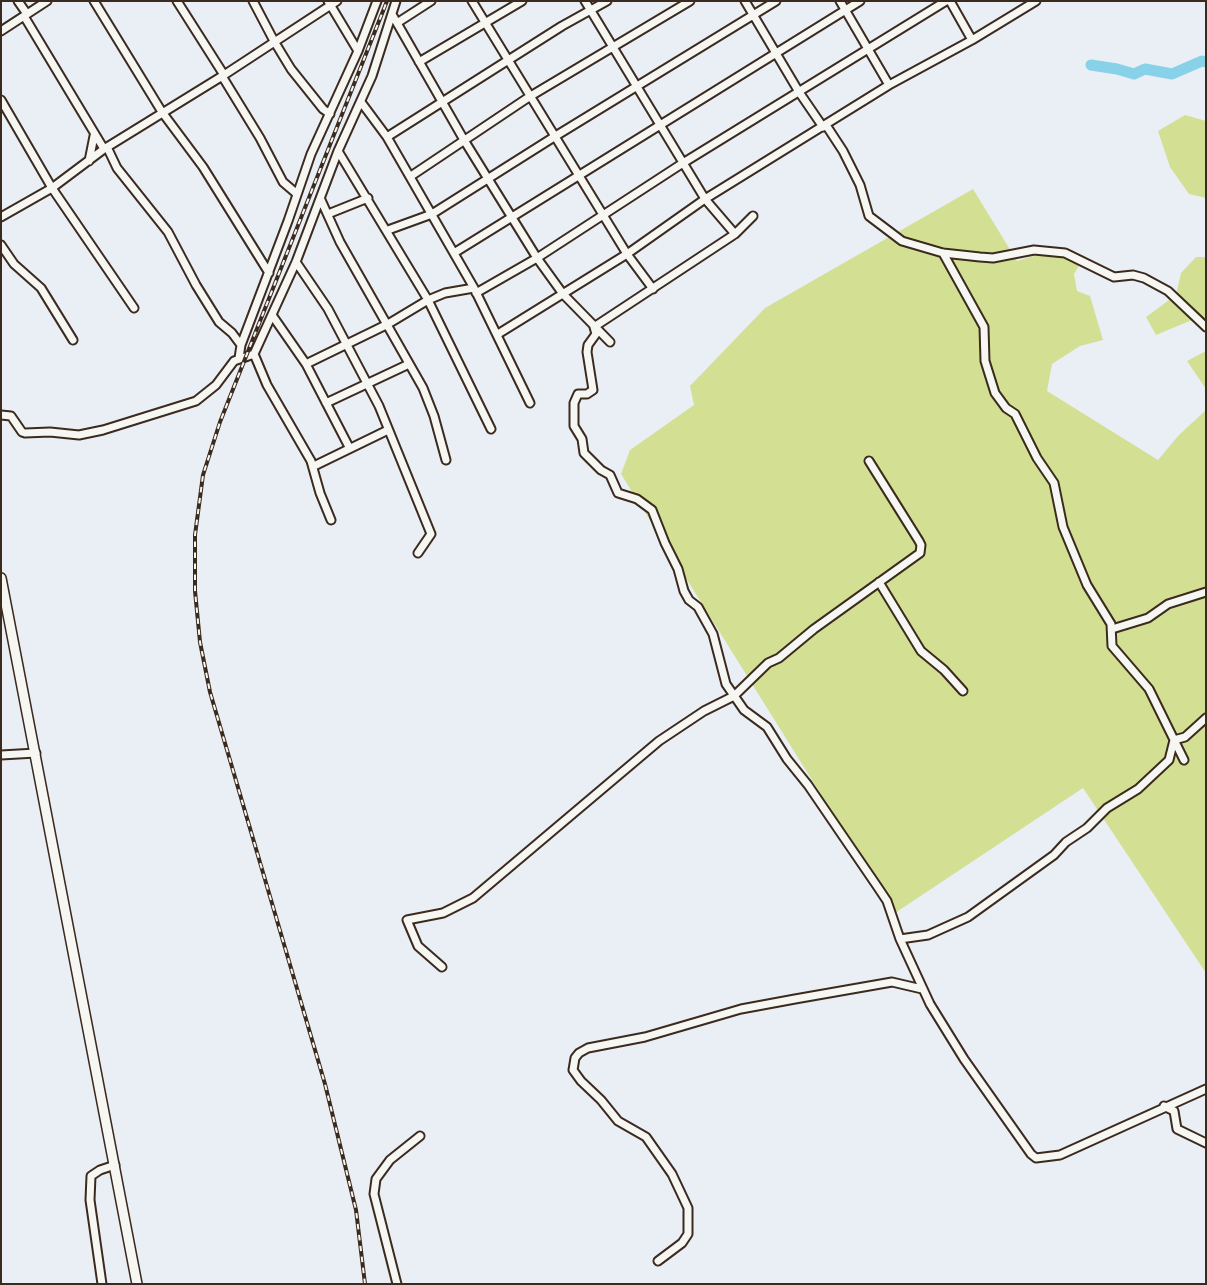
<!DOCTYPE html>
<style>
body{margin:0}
#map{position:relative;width:1207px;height:1285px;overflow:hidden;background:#eaeef5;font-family:"Balsamiq Sans",sans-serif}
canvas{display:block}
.frame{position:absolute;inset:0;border:2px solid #3b2a1e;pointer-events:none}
</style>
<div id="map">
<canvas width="1207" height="1285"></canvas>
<div class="frame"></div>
</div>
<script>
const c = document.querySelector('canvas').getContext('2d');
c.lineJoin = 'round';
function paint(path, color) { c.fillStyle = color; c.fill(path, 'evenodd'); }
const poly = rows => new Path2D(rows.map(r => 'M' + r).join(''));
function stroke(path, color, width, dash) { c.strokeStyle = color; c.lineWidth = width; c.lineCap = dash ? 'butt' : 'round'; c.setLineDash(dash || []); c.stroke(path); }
const green = poly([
 [1185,115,1206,121,1206,198,1189,194,1170,167,1158,131],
 [973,189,1017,261,1056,249,1085,256,1074,274,1077,291,1090,296,1103,340,1080,346,1052,364,1047,391,1158,460,1179,435,1206,410,1206,973,1083,788,895,913,621,474,630,450,694,405,690,386,765,308],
 [1196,257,1206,257,1206,326,1192,320,1156,335,1146,317,1176,295,1181,273],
 [1206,351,1206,389,1187,361]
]);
const river = poly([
 [1091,65,1117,69,1134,74,1145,69,1172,74,1202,61,1206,62]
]);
const minor = poly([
 [18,1,27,14],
 [94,1,162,112,203,167,269,273],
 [177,1,224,75],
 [253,1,274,41,291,69,323,109,330,114],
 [328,1,358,51],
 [472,1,627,254,653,289],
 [585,1,705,199,735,234],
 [745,1,799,92,823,127],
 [840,1,889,85],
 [950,1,972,40],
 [24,16,104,149],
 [393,16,464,140,537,258,563,294,610,342],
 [397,23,431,1],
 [1,31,47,1],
 [419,62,522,1],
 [222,76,260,138,283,182,297,194],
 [1,100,52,188,134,308],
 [361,102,387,137,474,288,530,403],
 [826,125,843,151,860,185,869,216,902,241,943,253,980,257,993,258,1034,250,1065,253,1114,277,1133,275,1144,278,1168,291,1206,327],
 [387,137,562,26,607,1],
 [107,147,117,168,168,232,196,285,219,322,232,333,241,345],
 [338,151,428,300,491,429],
 [89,161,94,136],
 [411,176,529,97,690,1],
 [321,200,340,242,423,388,434,416,446,460],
 [328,214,368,198],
 [753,216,735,234,594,327,596,334,588,345,587,352,593,390,587,394,578,394,574,403,574,426,582,439,584,453,601,470,610,475,618,493,637,499,652,510,665,543,678,569,684,591,689,600,698,607,713,634,726,684,744,710,767,727,787,759,808,785,879,889,887,901,900,939,930,1004,964,1059,1031,1154,1036,1158,1060,1155,1206,1089],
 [1,217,52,188,104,149,224,75,337,1],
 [388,230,432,214,554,137,776,1],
 [1,245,14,264,41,288,73,340],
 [454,253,860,1],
 [943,253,984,327,985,361,995,393,1006,408,1015,414,1037,458,1054,483,1063,527,1087,585,1111,624,1112,646,1149,689,1184,760],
 [296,262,328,309,379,406,431,534,418,553],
 [476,293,537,258,683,163,946,1],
 [272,315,306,364,349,447],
 [498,334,627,254,705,199,889,85,972,40,1036,1],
 [254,354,267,385,311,461,320,493,331,520],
 [239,358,241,345,288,221,311,154,358,51,377,1],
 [306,364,388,324,428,300,445,293,474,288],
 [326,403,409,364],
 [1,415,11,416,22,432,25,433,50,432,79,435,103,430,196,401,216,385,234,361,254,354,296,262,338,151,372,76,396,1],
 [314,466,388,430],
 [879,582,921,651,944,670,963,691],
 [1112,629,1148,618,1168,604,1206,592],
 [1,755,36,753],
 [900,939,928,935,968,917,1054,855,1066,842,1087,828,1107,808,1138,789,1169,760,1174,740,1185,737,1206,718],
 [442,967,418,946,407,920,443,913,473,898,659,741,704,711,734,696,768,663,779,658,814,629,920,553,921,545,919,541,869,461],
 [1164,1106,1174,1111,1177,1129,1206,1143],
 [658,1261,682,1243,688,1234,688,1208,672,1174,646,1137,618,1121,601,1100,581,1081,573,1070,575,1058,579,1053,588,1048,645,1037,741,1009,795,999,892,982,922,989],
 [102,1284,90,1200,91,1176,100,1170,115,1165],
 [397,1284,374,1194,376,1179,390,1160,420,1136]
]);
const tertiary = poly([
 [1,578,137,1284]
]);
const rail = poly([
 [365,1284,356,1210,325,1084,210,692,200,642,195,591,195,535,203,475,220,422,387,1]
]);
paint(green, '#d3e094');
stroke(river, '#88d2e9', 11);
stroke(minor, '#3b2a1e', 11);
stroke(tertiary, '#3b2a1e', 12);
stroke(minor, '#f6f6f2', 7);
stroke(tertiary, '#f6f6f2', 9);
stroke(rail, '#3b2a1e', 4);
stroke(rail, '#f6f6f2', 2, [5.5]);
</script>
